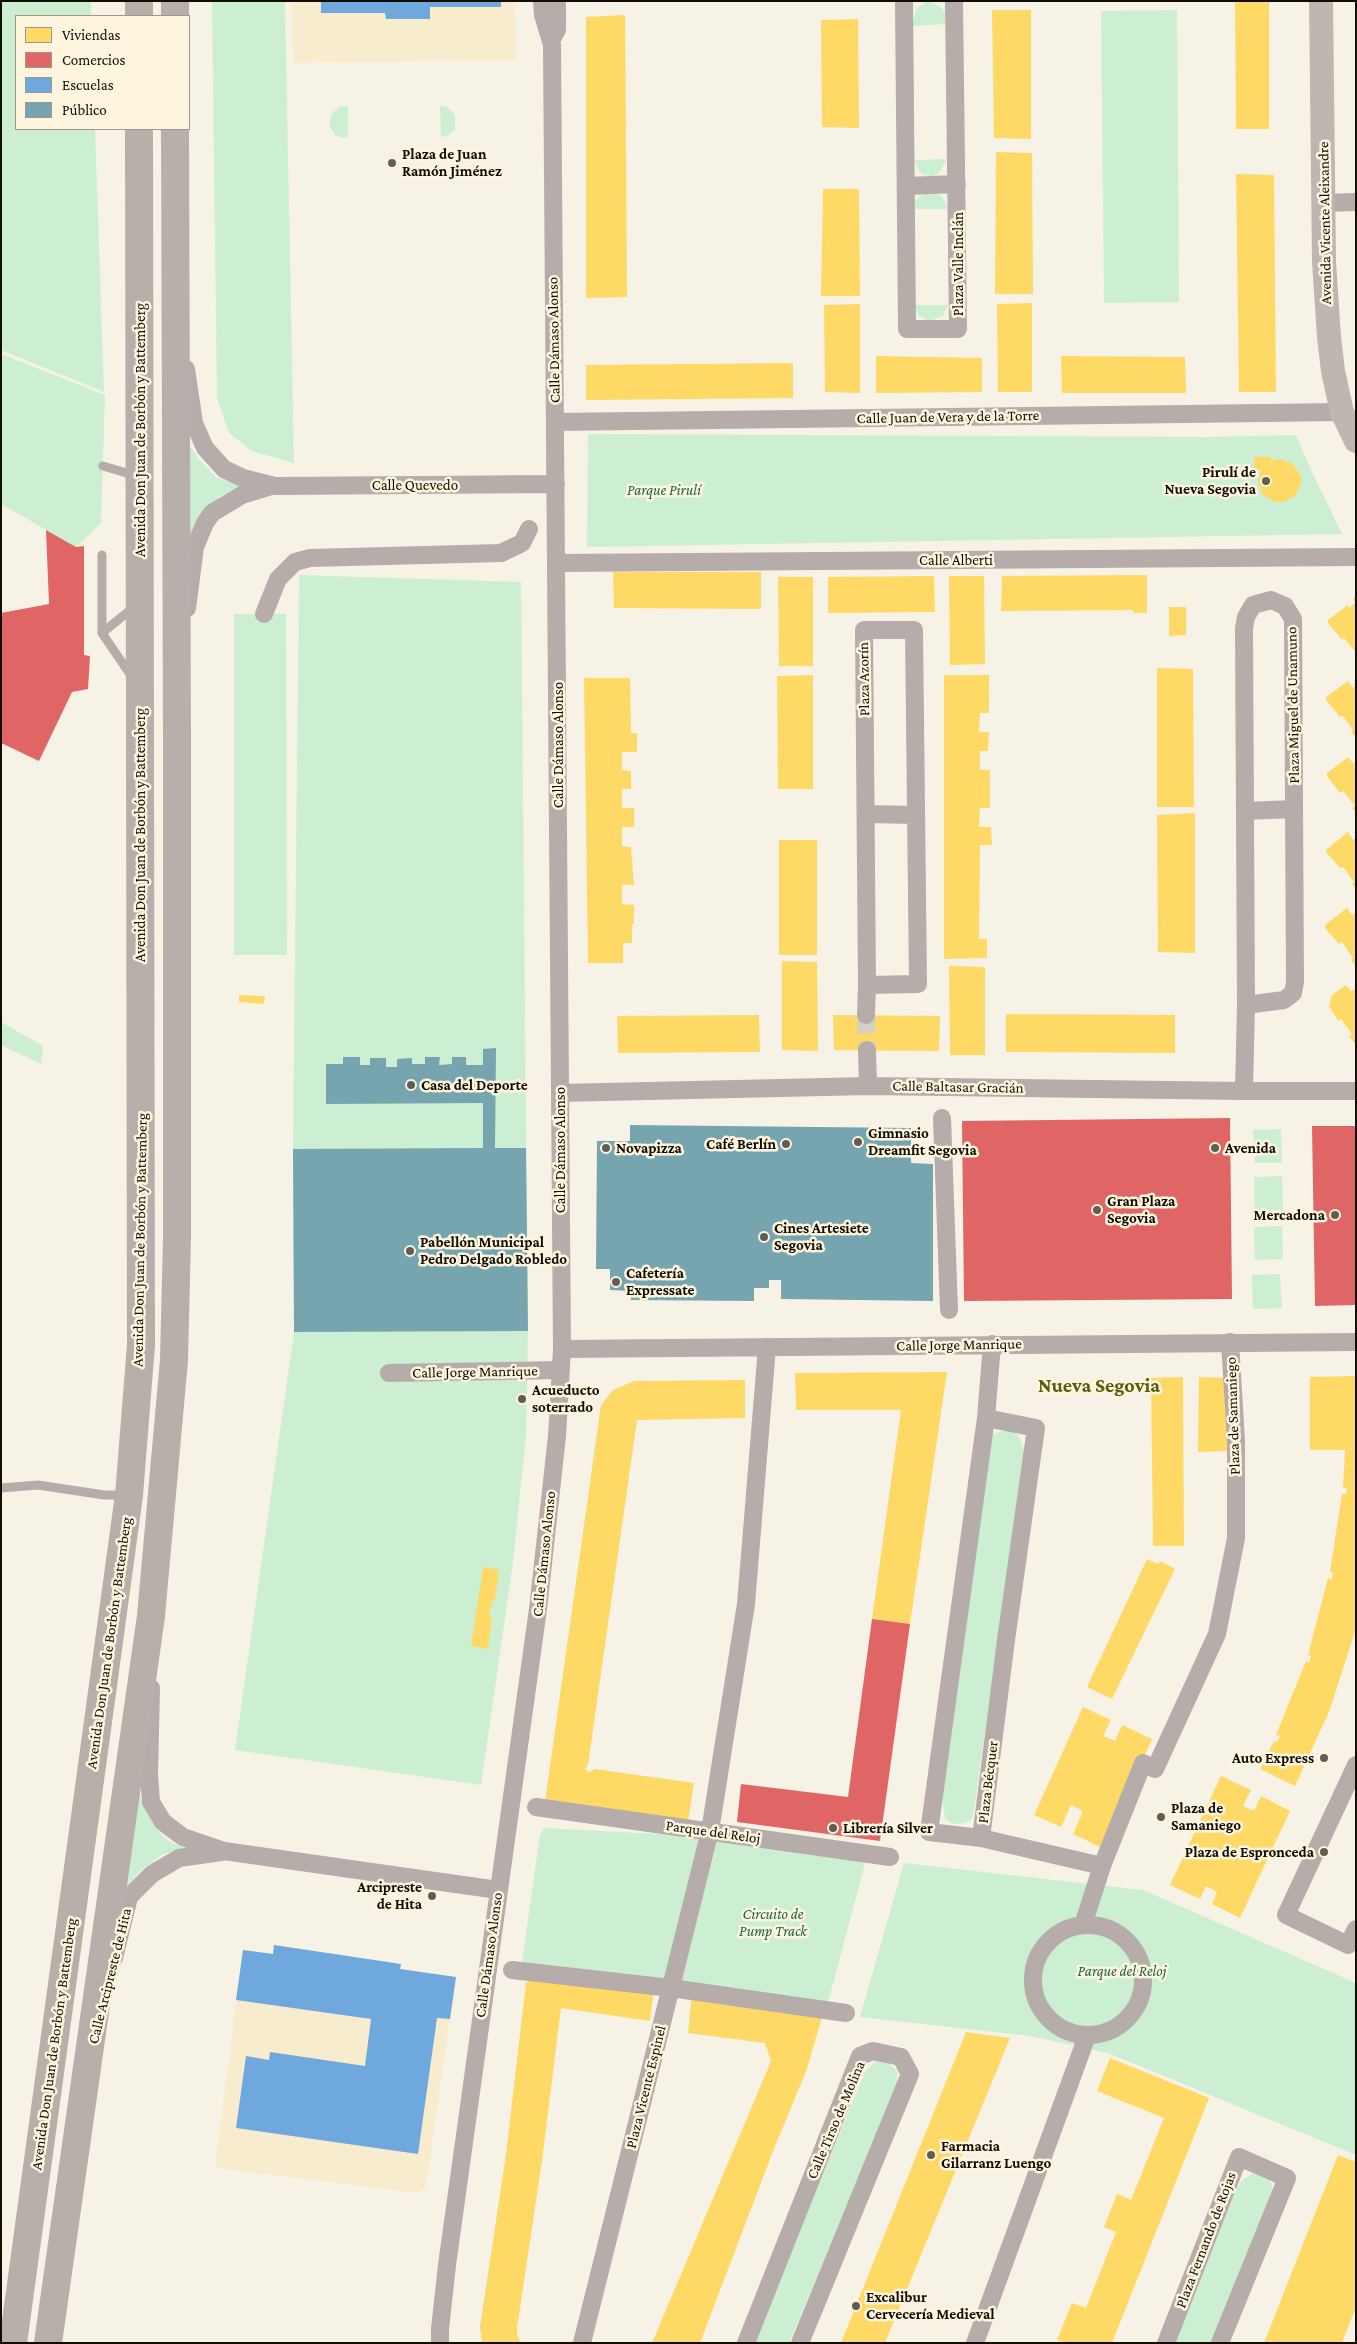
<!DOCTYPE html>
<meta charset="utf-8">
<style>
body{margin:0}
#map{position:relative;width:1357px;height:2344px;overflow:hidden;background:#f7f2e6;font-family:"Crimson Pro",serif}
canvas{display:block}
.frame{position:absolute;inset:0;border:2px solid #120d03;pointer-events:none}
.legend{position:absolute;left:15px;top:15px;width:175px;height:115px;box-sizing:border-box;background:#fef5df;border:1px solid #a09887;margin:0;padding:6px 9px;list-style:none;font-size:15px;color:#120d03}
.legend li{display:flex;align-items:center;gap:10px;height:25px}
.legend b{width:25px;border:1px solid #a09887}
</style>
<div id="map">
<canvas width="1357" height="2344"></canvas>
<div class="frame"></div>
<ul class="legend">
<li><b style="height:14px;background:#ffd966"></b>Viviendas</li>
<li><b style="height:14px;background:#e06666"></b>Comercios</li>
<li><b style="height:14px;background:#6fa8dc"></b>Escuelas</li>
<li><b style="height:14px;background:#76a5af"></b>Público</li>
</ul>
</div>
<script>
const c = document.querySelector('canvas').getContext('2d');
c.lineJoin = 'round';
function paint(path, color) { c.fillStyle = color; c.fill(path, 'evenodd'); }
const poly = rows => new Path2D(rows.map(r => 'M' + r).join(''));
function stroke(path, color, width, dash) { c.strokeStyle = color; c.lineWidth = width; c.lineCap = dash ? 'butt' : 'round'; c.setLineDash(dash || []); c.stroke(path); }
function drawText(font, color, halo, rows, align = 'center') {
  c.font = font + ' "Crimson Pro",serif'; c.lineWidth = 5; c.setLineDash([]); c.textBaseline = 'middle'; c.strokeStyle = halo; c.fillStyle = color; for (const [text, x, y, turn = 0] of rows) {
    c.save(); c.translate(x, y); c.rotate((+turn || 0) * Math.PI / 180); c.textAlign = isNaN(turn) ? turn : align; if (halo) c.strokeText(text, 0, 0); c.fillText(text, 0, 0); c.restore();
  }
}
const built = poly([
 [292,1,515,1,516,60,293,63],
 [274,1945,401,1964,400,1969,456,1977,426,2187,417,2193,215,2168,243,1950,273,1954]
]);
const green = poly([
 [1,1,91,1,91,16,16,16,16,129,95,129,104,392,1,350],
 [212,1,285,1,294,463,252,451,229,433,217,398],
 [927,1,941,7,945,13,946,24,912,26,916,9],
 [1177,10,1179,302,1104,303,1101,11],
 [341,106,348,106,348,137,344,138,336,136,329,125,332,113],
 [440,106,447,107,455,115,455,130,446,136,441,137],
 [947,159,938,174,932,176,924,175,920,172,914,160],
 [927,193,940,195,946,203,947,209,914,209,915,202,920,196],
 [915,305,948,305,943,316,929,321,918,315],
 [1,354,105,395,101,523,76,547,1,504],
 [588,434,1208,437,1296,435,1311,470,1342,534,587,547],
 [186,439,197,457,217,478,247,486,221,496,199,518,187,543],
 [299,575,521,582,528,1331,526,1435,513,1562,481,1785,235,1750,294,1332,293,1149],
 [234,614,286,614,287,955,234,955],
 [1,1022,43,1046,41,1064,1,1045],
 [1281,1129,1282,1163,1255,1163,1253,1130],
 [1282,1176,1283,1210,1255,1211,1254,1177],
 [1282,1226,1283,1259,1255,1260,1254,1227],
 [1280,1274,1282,1308,1253,1309,1252,1275],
 [1009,1428,1019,1436,1024,1450,973,1817,966,1823,954,1824,945,1819,942,1797,992,1435],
 [139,1794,147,1814,163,1837,174,1844,190,1848,163,1854,138,1873,122,1895],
 [544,1828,699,1836,700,1847,671,1988,522,1962,540,1835],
 [726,1833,866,1860,826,2010,680,1985,717,1843],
 [904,1863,1143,1890,1356,1983,1356,2155,1108,2053,1030,2036,860,2017],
 [876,2060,888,2062,898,2072,896,2089,789,2343,753,2343,865,2072],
 [1252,2174,1265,2175,1272,2184,1272,2196,1213,2343,1175,2343,1236,2190,1242,2180]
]);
const homes = poly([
 [1235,1,1269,1,1269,129,1236,129],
 [992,10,1031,10,1031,139,994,138],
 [625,15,627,297,586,298,586,17],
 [858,19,859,128,822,127,821,20],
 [996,152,1032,153,1033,294,995,294],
 [1236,174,1274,175,1276,392,1239,392],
 [823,189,859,189,860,296,821,296],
 [1032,303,1032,392,998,392,997,304],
 [860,304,860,393,825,392,824,305],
 [876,356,982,358,982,392,876,393],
 [1061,356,1185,357,1186,393,1062,393],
 [793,363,793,398,586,400,586,365],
 [1254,457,1271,457,1271,461,1280,459,1293,464,1301,476,1301,483,1295,496,1283,502,1275,502,1263,495,1258,482,1261,470,1255,470],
 [613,572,761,572,761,609,614,608],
 [1147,575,1147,613,1133,613,1133,610,1001,611,1002,576],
 [934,576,935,612,828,613,828,577],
 [949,576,984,576,985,664,950,665],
 [778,577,813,577,813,666,779,666],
 [1356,595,1356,653,1344,638,1342,640,1328,623,1328,620,1348,605,1349,608,1355,603,1353,599],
 [1169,607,1186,607,1186,635,1169,636],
 [1157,668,1193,669,1194,807,1157,807],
 [813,675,813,789,778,789,777,676],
 [944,675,989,675,989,713,980,713,979,732,989,732,988,751,980,751,980,770,990,770,990,808,980,808,979,827,991,827,992,845,980,845,979,939,987,939,987,958,944,959],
 [584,678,630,678,631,733,637,733,637,752,622,752,622,770,631,771,631,789,622,789,622,808,634,808,634,827,622,827,622,846,631,847,634,885,622,885,622,904,634,905,634,924,632,924,632,943,623,943,623,963,588,963],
 [1348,681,1353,688,1356,685,1356,738,1351,732,1353,730,1342,715,1340,717,1326,700,1326,697],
 [1348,757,1354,764,1356,762,1356,813,1352,808,1355,806,1343,791,1340,793,1327,776,1327,773],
 [1195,813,1195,953,1158,952,1157,815],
 [1348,832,1353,840,1356,838,1356,889,1352,884,1354,882,1343,867,1340,868,1326,852,1327,849],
 [779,840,817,840,817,955,779,955],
 [1347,908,1352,915,1356,913,1356,966,1351,960,1353,958,1342,942,1339,944,1325,928,1326,924],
 [782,961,817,962,818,1051,782,1050],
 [949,966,985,967,985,1055,950,1055],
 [1346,985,1351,991,1356,988,1356,1045,1349,1036,1352,1034,1341,1019,1338,1021,1329,1006,1332,995],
 [239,995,265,996,264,1004,239,1002],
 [1006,1014,1175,1015,1175,1053,1006,1052],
 [759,1015,760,1052,618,1053,617,1016],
 [833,1015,940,1016,939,1051,834,1050],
 [947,1372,910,1624,872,1619,901,1410,796,1410,795,1373],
 [1356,1376,1356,1629,1329,1712,1295,1786,1260,1769,1274,1741,1277,1742,1280,1736,1276,1735,1306,1661,1309,1663,1311,1656,1308,1655,1328,1578,1332,1579,1333,1573,1330,1572,1342,1494,1346,1494,1347,1488,1343,1488,1345,1450,1310,1450,1310,1377],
 [1183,1377,1184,1546,1153,1546,1151,1378],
 [1199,1377,1227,1378,1228,1451,1198,1452],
 [745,1380,745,1418,637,1420,588,1765,585,1769,589,1772,595,1769,694,1783,688,1821,545,1801,601,1405,613,1390,634,1381],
 [1147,1559,1158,1564,1160,1561,1175,1569,1112,1699,1087,1687],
 [483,1567,499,1570,495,1600,493,1600,489,1613,492,1617,488,1649,471,1646],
 [1083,1707,1111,1720,1103,1736,1115,1741,1122,1725,1152,1739,1102,1848,1073,1834,1083,1811,1071,1805,1061,1827,1034,1815],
 [1221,1776,1251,1790,1243,1806,1254,1811,1261,1796,1290,1811,1240,1918,1212,1904,1217,1892,1206,1886,1200,1899,1170,1885],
 [539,1974,654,1988,650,2021,561,2008,542,2161,517,2328,517,2335,521,2343,482,2343,480,2327,506,2154,526,1983],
 [692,1994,822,2017,806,2072,775,2146,700,2343,652,2343,771,2061,765,2043,688,2033],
 [966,2032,1010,2038,885,2343,841,2343],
 [1110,2058,1209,2098,1112,2343,1065,2343,1057,2340,1072,2303,1086,2308,1116,2232,1104,2227,1117,2194,1131,2200,1164,2118,1097,2091],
 [1338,2155,1356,2162,1356,2307,1342,2343,1264,2343]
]);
const shops = poly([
 [46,530,76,547,84,546,84,655,90,656,88,689,72,692,39,761,1,743,1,613,49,604],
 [1230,1118,1232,1299,964,1301,962,1121],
 [1312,1126,1356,1126,1356,1305,1315,1306],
 [872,1619,910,1624,880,1841,737,1822,741,1784,848,1797]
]);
const schools = poly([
 [321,1,501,1,501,7,430,7,430,19,386,19,385,13,321,13],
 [274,1945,401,1964,400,1969,456,1977,450,2019,437,2018,418,2154,236,2128,246,2056,269,2060,270,2052,365,2066,371,2019,236,2000,243,1950,273,1954]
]);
const public = poly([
 [496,1048,495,1148,526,1148,528,1331,294,1332,293,1149,483,1148,483,1103,326,1104,326,1064,343,1064,343,1057,360,1057,360,1065,370,1065,370,1058,386,1058,386,1067,397,1067,397,1059,412,1058,412,1064,425,1064,425,1057,440,1057,439,1065,452,1064,452,1057,466,1057,466,1065,483,1065,483,1049],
 [630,1125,911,1128,911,1163,933,1164,933,1301,781,1299,781,1280,769,1280,769,1288,754,1288,754,1301,631,1300,631,1291,610,1290,610,1269,596,1269,597,1141,630,1141]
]);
const streetTunnel = poly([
 [866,1015,867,1050]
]);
const lane = poly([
 [103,466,137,476],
 [102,555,102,633],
 [132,677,102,633,134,607],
 [1,1488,38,1485,104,1495,126,1495]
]);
const street = poly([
 [904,1,907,329,958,329,954,1],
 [552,39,557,30,557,1],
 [907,186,957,184],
 [1324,203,1356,202],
 [186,369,194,423,205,448,224,469,243,478,275,486,556,484],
 [555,422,1342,412],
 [556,563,1356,557],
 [187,608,195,547,205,523,212,513,242,495,272,486],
 [264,614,278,579,295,562,310,558,501,553,522,543,529,529],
 [864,630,914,630,918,984,867,985,864,630],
 [1245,811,1294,809],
 [866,814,916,815],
 [866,1015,867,985],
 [867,1050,868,1086],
 [1244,1091,1246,1005,1244,628,1246,617,1253,605,1271,600,1285,606,1293,619,1295,982,1293,993,1284,1000,1246,1005],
 [560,1093,868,1086,1244,1091,1356,1091],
 [942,1118,949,1310],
 [562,1349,1356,1342],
 [389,1373,561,1370],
 [986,1418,1036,1428,1006,1640,981,1838,929,1832,986,1418,992,1344],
 [151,1688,149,1775,151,1802,163,1822,183,1837,224,1851,498,1890],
 [1356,1765,1286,1915,1348,1945,1356,1929],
 [536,1807,890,1857],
 [981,1838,1102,1866],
 [1083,1925,1102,1866,1143,1763,1155,1769,1217,1634,1236,1538,1236,1441,1230,1342],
 '1033 1980a55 55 0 1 1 110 0a55 55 0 1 1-110 0Z',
 [114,1958,129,1897,152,1874,179,1858,221,1852],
 [512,1970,671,1988,846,2013],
 [440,2343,440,2329,447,2265,538,1609,557,1436,562,1349,552,45,543,15,542,1],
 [582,2343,710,1831,746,1604,767,1347],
 [746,2343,860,2056,873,2051,901,2057,910,2074,800,2343],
 [975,2343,1087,2036],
 [1166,2343,1239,2157,1287,2178,1220,2343]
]);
const secondary = poly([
 [1321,1,1324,262,1329,337,1333,371,1342,412,1356,441]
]);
const primary = poly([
 [139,1,139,16],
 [175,1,175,16],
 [13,2343,129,1495,141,1345,139,129],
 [48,2343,151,1616,174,1360,177,1237,177,741,175,129]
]);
const markers = [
 [392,163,5,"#625d52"],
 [1266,481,5,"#625d52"],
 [411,1085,5,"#625d52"],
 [858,1142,5,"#625d52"],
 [786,1144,5,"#625d52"],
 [606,1148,5,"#625d52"],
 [1215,1148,5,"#625d52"],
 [1097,1210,5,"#625d52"],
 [1335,1215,5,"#625d52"],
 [764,1237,5,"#625d52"],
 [410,1251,5,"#625d52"],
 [616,1282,5,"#625d52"],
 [522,1399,5,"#625d52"],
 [1324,1758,5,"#625d52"],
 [1161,1817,5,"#625d52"],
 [833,1828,5,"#625d52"],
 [1324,1852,5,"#625d52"],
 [432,1896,5,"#625d52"],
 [931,2155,5,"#625d52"],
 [856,2306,5,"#625d52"]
];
const poiNames = [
 ["Plaza de Juan",402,154],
 ["Ramón Jiménez",402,171],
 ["Pirulí de",1256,472,"right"],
 ["Nueva Segovia",1256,489,"right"],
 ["Casa del Deporte",421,1085],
 ["Gimnasio",868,1133],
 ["Dreamfit Segovia",868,1150],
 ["Café Berlín",776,1144,"right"],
 ["Novapizza",616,1148],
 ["Avenida",1225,1148],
 ["Gran Plaza",1107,1201],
 ["Segovia",1107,1218],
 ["Mercadona",1325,1215,"right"],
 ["Cines Artesiete",774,1228],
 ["Segovia",774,1245],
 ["Pabellón Municipal",420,1242],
 ["Pedro Delgado Robledo",420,1259],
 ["Cafetería",626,1273],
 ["Expressate",626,1290],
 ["Acueducto",532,1390],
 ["soterrado",532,1407],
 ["Auto Express",1314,1758,"right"],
 ["Plaza de",1171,1808],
 ["Samaniego",1171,1825],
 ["Librería Silver",843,1828],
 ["Plaza de Espronceda",1314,1852,"right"],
 ["Arcipreste",422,1887,"right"],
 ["de Hita",422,1904,"right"],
 ["Farmacia",941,2146],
 ["Gilarranz Luengo",941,2163],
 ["Excalibur",866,2297],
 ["Cervecería Medieval",866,2314]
];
const streetNames = [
 ["Avenida Vicente Aleixandre",1325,223,-91],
 ["Plaza Valle Inclán",958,264,-90],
 ["Calle Dámaso Alonso",554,340,-91],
 ["Calle Juan de Vera y de la Torre",948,417,-1],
 ["Avenida Don Juan de Borbón y Battemberg",140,430,-90],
 ["Calle Quevedo",415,485],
 ["Calle Alberti",956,560],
 ["Plaza Azorín",864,679,-91],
 ["Plaza Miguel de Unamuno",1293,705,-91],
 ["Calle Dámaso Alonso",558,745,-90],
 ["Avenida Don Juan de Borbón y Battemberg",140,835,-90],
 ["Calle Baltasar Gracián",958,1087,1],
 ["Calle Dámaso Alonso",560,1150,-90],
 ["Avenida Don Juan de Borbón y Battemberg",140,1240,-89],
 ["Calle Jorge Manrique",959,1345,-1],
 ["Calle Jorge Manrique",475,1372,-1],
 ["Plaza de Samaniego",1233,1416,-92],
 ["Calle Dámaso Alonso",544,1554,-84],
 ["Avenida Don Juan de Borbón y Battemberg",109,1643,-82],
 ["Plaza Bécquer",988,1782,-83],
 ["Parque del Reloj",713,1832,8],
 ["Calle Dámaso Alonso",489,1955,-82],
 ["Calle Arcipreste de Hita",110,1976,-76],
 ["Avenida Don Juan de Borbón y Battemberg",54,2044,-82],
 ["Plaza Vicente Espinel",646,2087,-76],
 ["Calle Tirso de Molina",836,2120,-67],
 ["Plaza Fernando de Rojas",1206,2240,-69]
];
const parkNames = [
 ["Parque Pirulí",664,490],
 ["Circuito de",773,1914],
 ["Pump Track",773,1931],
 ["Parque del Reloj",1122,1971]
];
const districtNames = [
 ["Nueva Segovia",1099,1386]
];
paint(built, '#f8ecce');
paint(green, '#cceed3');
paint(homes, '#ffd966');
paint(shops, '#e06666');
paint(schools, '#6fa8dc');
paint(public, '#76a5af');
stroke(streetTunnel, '#d5d0c4', 18, [18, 9]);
stroke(lane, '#b6acaa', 9);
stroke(street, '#b6acaa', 18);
stroke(secondary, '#c0b6b1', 24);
stroke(primary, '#b8aeaa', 28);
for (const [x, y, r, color] of markers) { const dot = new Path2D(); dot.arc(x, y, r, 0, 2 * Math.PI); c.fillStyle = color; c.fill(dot); stroke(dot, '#fef5df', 2); }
drawText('bold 15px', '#120d03', '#fef5df', poiNames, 'left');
drawText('15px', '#120d03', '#fef5df', streetNames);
drawText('italic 15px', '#196743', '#fef5df', parkNames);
drawText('bold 20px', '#525f0f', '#fef5df', districtNames);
</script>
